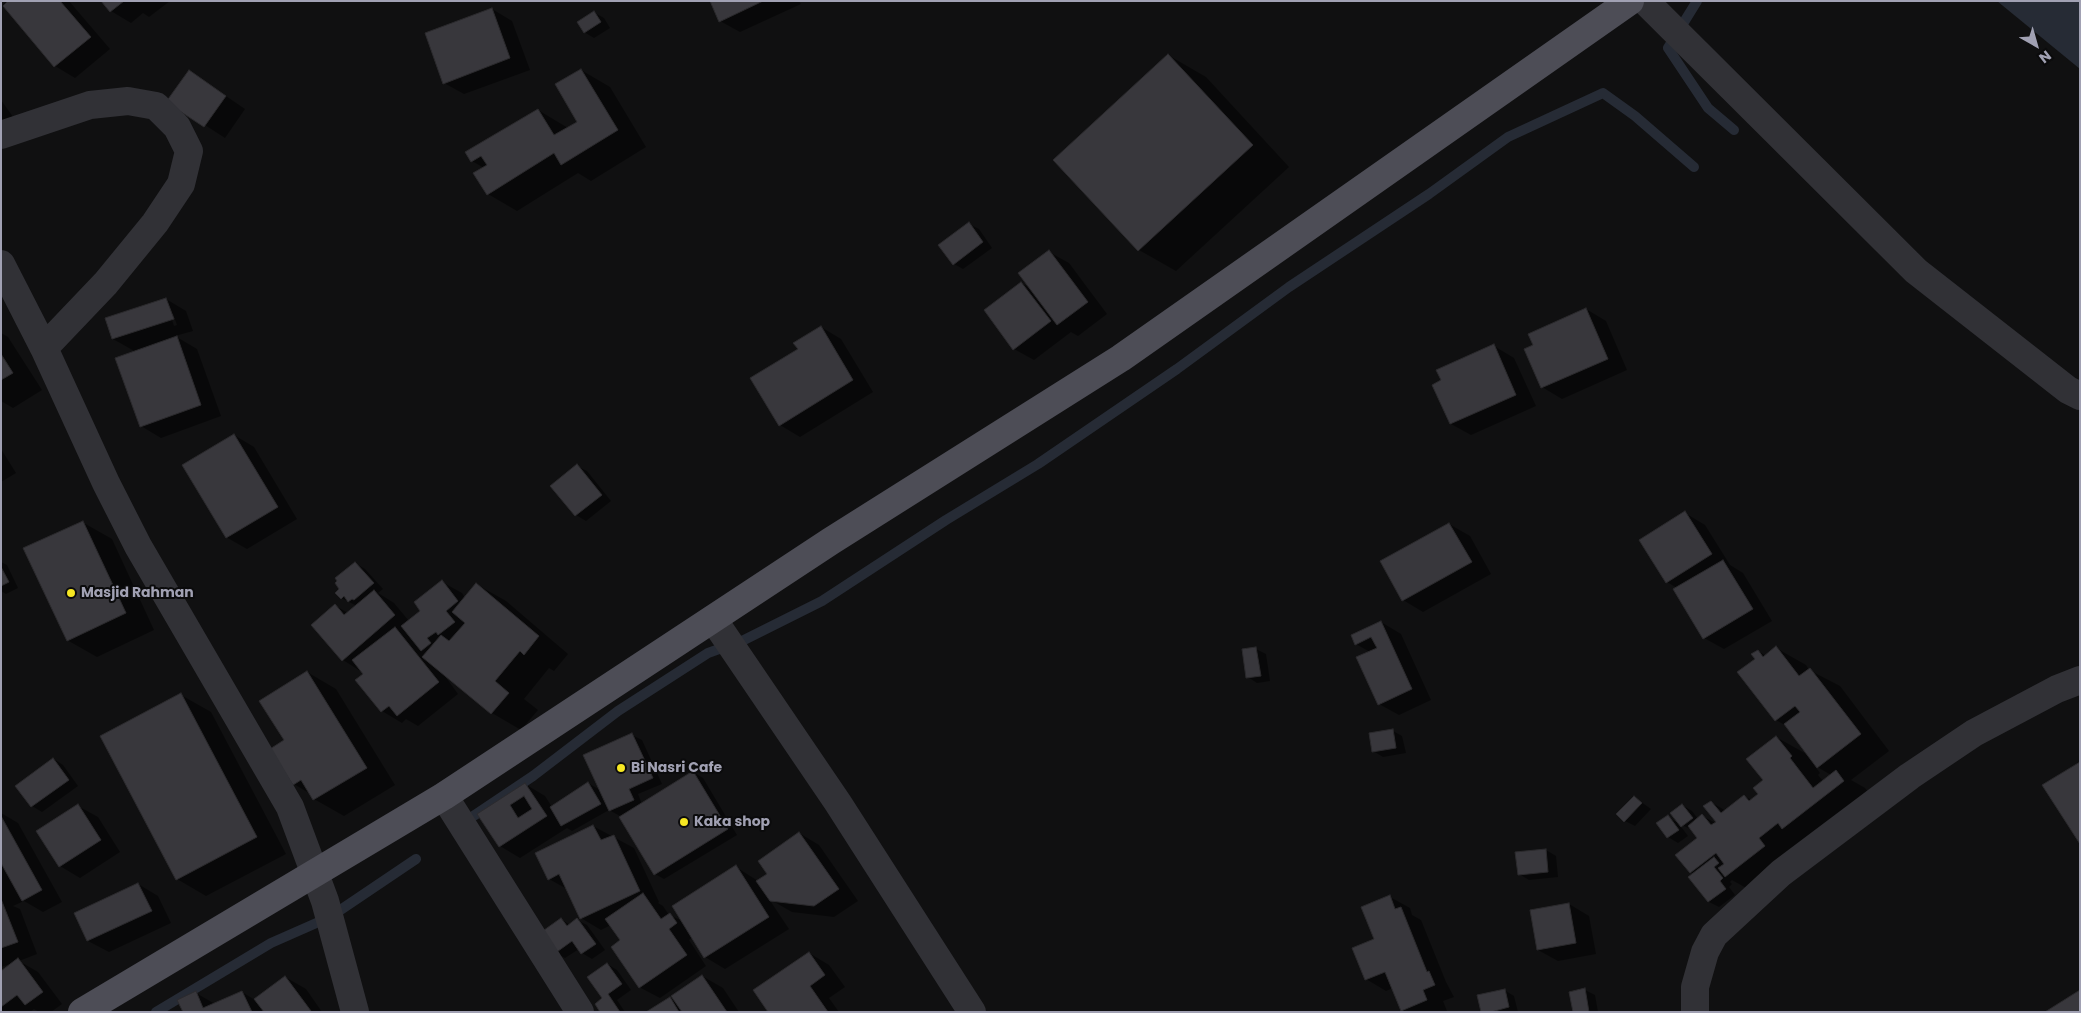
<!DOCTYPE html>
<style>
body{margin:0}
#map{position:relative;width:2081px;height:1013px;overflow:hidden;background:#101011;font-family:Poppins,sans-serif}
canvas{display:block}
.frame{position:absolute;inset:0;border:2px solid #a1a1b3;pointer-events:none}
.north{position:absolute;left:2011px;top:20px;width:50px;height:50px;-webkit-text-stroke:4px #0b0b0c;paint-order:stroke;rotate:142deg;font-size:14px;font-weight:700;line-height:20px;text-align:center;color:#a1a1b3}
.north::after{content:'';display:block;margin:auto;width:18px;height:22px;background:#a1a1b3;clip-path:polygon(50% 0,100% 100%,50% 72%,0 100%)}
</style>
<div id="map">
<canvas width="2081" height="1013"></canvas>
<div class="frame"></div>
<div class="north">N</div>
</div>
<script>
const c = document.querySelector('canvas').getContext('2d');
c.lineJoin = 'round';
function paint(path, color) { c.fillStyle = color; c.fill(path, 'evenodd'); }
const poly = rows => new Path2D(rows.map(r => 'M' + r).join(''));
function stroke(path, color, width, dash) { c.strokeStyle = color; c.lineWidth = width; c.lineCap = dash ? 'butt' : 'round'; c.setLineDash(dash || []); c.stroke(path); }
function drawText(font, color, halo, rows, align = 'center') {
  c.font = font + ' Poppins,sans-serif'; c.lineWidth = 4; c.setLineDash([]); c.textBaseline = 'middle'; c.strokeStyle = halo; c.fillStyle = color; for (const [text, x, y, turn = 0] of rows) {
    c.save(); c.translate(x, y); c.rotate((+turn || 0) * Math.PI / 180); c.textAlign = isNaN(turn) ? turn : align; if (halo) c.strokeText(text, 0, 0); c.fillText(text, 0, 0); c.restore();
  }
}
const water = poly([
 [1997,1,2080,1,2080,69]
]);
const shadow = poly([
 [10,1,69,1,110,49,75,78,55,66,5,6],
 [103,1,170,1,149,17,143,13,131,23,111,11],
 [712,1,799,1,801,4,740,32,720,21],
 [492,9,512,21,530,70,464,94,444,83],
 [595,13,604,18,610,28,594,38,584,32],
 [1168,55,1206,77,1289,167,1176,271,1139,250],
 [581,70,610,87,646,147,591,181,578,173,517,211,488,194,484,168,472,161,538,110,568,128,579,122],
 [189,71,245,109,225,138,168,101],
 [1,100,23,131,1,138],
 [969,224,979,229,992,248,963,269,954,264],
 [1049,252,1069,263,1107,314,1078,336,1071,332,1034,360,1014,349,1021,283,1032,289],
 [166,299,186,311,193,331,175,336,197,349,221,416,161,438,141,426,136,352,113,339],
 [170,314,173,314,177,325,174,326],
 [1586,309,1606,321,1627,370,1562,399,1542,387,1535,345],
 [821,327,841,339,873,392,800,437,780,425,799,350],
 [1,333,8,337,42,390,13,408,1,401],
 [1494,346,1514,358,1536,406,1471,435,1451,424,1443,381],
 [234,435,254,447,297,519,247,549,226,537],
 [1,449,16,473,1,482],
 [577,466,587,471,611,501,586,521,576,515,552,486],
 [1685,513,1705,525,1730,565,1743,573,1772,621,1724,649,1704,638,1677,588,1667,582,1641,540],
 [82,522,112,539,154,630,97,657,67,640],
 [1449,524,1470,536,1491,574,1423,612,1403,600,1381,561],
 [1,562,7,565,18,588,6,594,1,591],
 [355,563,365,569,383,589,378,593,394,603,409,621,422,611,442,582,462,593,465,598,476,584,506,601,568,654,554,671,549,668,524,699,538,710,521,730,492,713,442,672,458,694,418,726,406,719,402,723,382,711,365,674,343,660,336,606,348,613,357,606,341,598],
 [1381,622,1401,634,1431,700,1399,715,1379,704,1370,652,1356,644],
 [1776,648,1806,665,1809,670,1840,686,1889,751,1851,780,1865,788,1873,798,1755,893,1732,880,1730,882,1732,884,1729,887,1735,895,1719,907,1709,902,1690,878,1694,875,1691,872,1699,838,1693,830,1679,824,1688,836,1678,843,1668,837,1668,817,1680,824,1682,805,1692,811,1698,819,1702,816,1716,823,1717,822,1711,802,1726,811,1744,796,1752,800,1759,794,1765,780,1776,737,1810,756,1788,727,1776,720,1757,659,1758,651,1766,656],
 [1814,765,1831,775,1823,781,1818,775,1820,773],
 [1256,649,1266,654,1270,681,1257,683,1248,677],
 [307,672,336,689,395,785,344,816,314,799,312,795,294,784,285,741],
 [181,695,211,712,286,854,206,896,177,879],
 [1393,731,1402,736,1406,753,1383,757,1373,751],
 [632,735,642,740,662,784,638,794,642,804,693,772,703,778,737,835,664,879,655,874,620,816,609,810,572,831,567,828,520,858,500,846,479,814,525,784,545,796,552,807,588,783,600,790],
 [54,759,63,765,78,786,42,812,32,806],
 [1634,797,1651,809,1635,826,1625,821],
 [78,806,98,817,120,852,80,878,60,866],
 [1,813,18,823,62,902,43,912,24,901,13,906,20,909,37,954,19,961,38,972,62,1004,51,1012,39,1012,34,1009,30,1012,1,1012,1,972,13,963,1,967],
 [593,826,634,848,659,902,658,903,663,906,669,915,683,921,736,867,758,881,769,874,799,833,819,845,858,901,834,917,792,912,769,899,789,929,725,969,705,957,693,937,689,940,706,966,660,998,639,987,622,941,611,925,601,930,581,918,567,889,549,879],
 [1546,850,1556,856,1558,877,1529,880,1519,874],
 [138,884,158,896,171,923,109,952,88,941,76,914],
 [1390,897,1410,908,1412,915,1421,920,1446,982,1454,997,1443,1001,1447,1011,1404,1012,1402,1010,1393,988,1386,991,1366,979,1375,940],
 [1569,904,1589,916,1596,954,1558,961,1538,950],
 [561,919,570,925,577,920,587,925,605,950,592,959,582,953,579,949,565,958,555,953],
 [809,953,829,965,845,987,829,998,839,1012,769,1012],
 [607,964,617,970,631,990,617,1000,625,1012,602,1012],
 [702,976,723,988,739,1012,649,1012,670,998,677,1003],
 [285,977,306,989,322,1012,184,1012,196,993,215,1004,242,992,255,1000],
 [1504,990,1514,996,1518,1012,1482,1012],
 [1585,990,1595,995,1598,1012,1574,1012]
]);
const stream = poly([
 [1697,1,1668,48,1708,108,1734,130],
 [463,823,533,776,618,711,708,653,744,640,822,601,946,520,1038,464,1177,369,1289,287,1429,194,1508,137,1603,93,1635,116,1694,167],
 [156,1012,271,943,330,917,416,859]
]);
const building = poly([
 [8,1,60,1,91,37,54,67,3,6,8,1],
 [101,1,124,1,110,12,101,1],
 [710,1,763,1,719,22,710,1],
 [492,8,510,58,443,84,425,33,492,8],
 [594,11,601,22,584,33,577,22,594,11],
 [1168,54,1253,145,1138,251,1053,160,1168,54],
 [581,69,618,130,561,165,554,153,487,195,473,173,487,165,481,156,471,162,465,152,538,109,554,135,577,122,555,84,581,69],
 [189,70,226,96,204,127,166,102,189,70],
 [969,222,983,242,953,265,938,245,969,222],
 [1049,250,1088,302,1057,325,1018,273,1049,250],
 [1021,282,1051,321,1013,350,984,310,1021,282],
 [166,298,174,319,112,339,105,318,166,298],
 [1586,308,1608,359,1541,388,1524,349,1533,345,1528,334,1586,308],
 [821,326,853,380,779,426,750,378,798,349,793,343,821,326],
 [177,336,201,405,140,427,115,358,177,336],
 [1494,344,1516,395,1450,424,1432,385,1441,380,1436,370,1494,344],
 [1,354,13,373,1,380,1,354],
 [234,434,278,507,226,538,182,465,234,434],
 [577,464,602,495,575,516,550,486,577,464],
 [1685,511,1712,554,1666,583,1639,540,1685,511],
 [83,521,126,613,67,641,23,548,83,521],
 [1449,523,1472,562,1402,601,1380,561,1449,523],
 [1723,560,1753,609,1703,639,1673,589,1723,560],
 [355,562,374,583,354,600,352,599,348,602,344,596,341,599,335,593,339,589,335,583,337,581,335,578,355,562],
 [1,567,9,582,1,586,1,567],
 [442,580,458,601,446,611,455,622,438,635,436,632,427,638,431,643,421,651,401,626,420,611,414,602,442,580],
 [476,583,539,636,524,655,520,651,495,681,509,693,491,714,422,657,441,635,449,641,465,623,452,612,476,583],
 [374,590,395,615,342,661,311,625,335,604,344,615,374,590],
 [1381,621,1412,689,1378,705,1356,657,1377,648,1371,637,1355,645,1351,635,1381,621],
 [395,627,439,682,397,716,389,706,381,712,355,680,363,674,352,660,395,627],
 [1776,646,1799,676,1810,668,1861,734,1817,768,1784,724,1800,712,1795,706,1775,721,1737,672,1755,659,1751,654,1758,650,1763,657,1776,646],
 [1256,647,1261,676,1246,678,1242,649,1256,647],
 [307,671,367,768,313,800,301,780,293,785,270,749,284,740,259,701,307,671],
 [181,693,257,837,176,880,100,736,181,693],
 [1393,729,1396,748,1372,752,1369,733,1393,729],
 [632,733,653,778,629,789,634,800,609,811,583,755,632,733],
 [1776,736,1792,756,1790,758,1813,788,1836,770,1844,781,1782,829,1778,823,1759,838,1765,846,1725,877,1718,868,1724,864,1716,853,1690,873,1675,855,1697,838,1688,826,1702,814,1711,825,1716,822,1703,806,1711,801,1721,813,1744,795,1749,801,1758,794,1753,788,1763,780,1746,759,1776,736],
 [53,758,69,780,31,807,15,786,53,758],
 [2080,762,2080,844,2042,785,2080,762],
 [693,771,728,829,654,875,619,817,693,771],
 [588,782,601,804,561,826,550,807,588,782],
 [525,783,547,816,499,847,477,814,525,783],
 [524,796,532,809,518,818,510,805,524,796],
 [1634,796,1642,803,1624,822,1616,814,1634,796],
 [78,804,101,840,59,867,36,831,78,804],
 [1682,804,1693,818,1681,827,1670,813,1682,804],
 [1668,815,1679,830,1667,838,1656,823,1668,815],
 [1,816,42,890,22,901,1,863,1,816],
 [593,825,601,840,614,835,640,891,580,919,559,874,548,880,535,853,593,825],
 [799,832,839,889,814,906,770,901,756,881,767,874,758,861,799,832],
 [1546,849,1548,872,1518,875,1515,852,1546,849],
 [1714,857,1719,863,1714,867,1723,878,1720,881,1726,889,1708,902,1688,877,1714,857],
 [736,865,769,917,704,958,672,906,736,865],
 [138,883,152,911,87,941,74,913,138,883],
 [643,893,661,919,670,913,677,923,669,929,687,955,639,988,611,947,620,940,605,919,643,893],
 [1390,895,1395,909,1401,907,1427,972,1429,971,1435,985,1423,990,1427,1000,1401,1011,1385,972,1365,980,1352,948,1374,939,1361,907,1390,895],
 [1,899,18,942,1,948,1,899],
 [1569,903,1576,943,1537,950,1530,910,1569,903],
 [561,918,567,926,577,918,596,944,581,954,572,941,554,954,540,933,561,918],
 [809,952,825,975,810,986,828,1012,768,1012,753,990,809,952],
 [18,958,43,992,25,1005,17,995,1,1007,1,971,18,958],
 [607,963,622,984,608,994,620,1012,600,1012,595,1004,602,998,587,977,607,963],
 [702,975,727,1012,682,1012,671,996,702,975],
 [285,976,311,1011,310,1012,264,1012,254,999,285,976],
 [1585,988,1589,1012,1573,1012,1569,992,1585,988],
 [1505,989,1509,1007,1491,1012,1481,1012,1477,995,1505,989],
 [2080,990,2080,1012,2045,1012,2080,990],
 [196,991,203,1008,242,991,252,1012,183,1012,177,1000,196,991],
 [670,997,679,1012,646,1012,670,997]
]);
const minor = poly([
 [1645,1,1916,271,2068,390,2080,396],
 [1,135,90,105,128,101,156,106,177,127,189,151,181,184,155,223,105,284,44,348],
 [1,264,44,348,106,483,138,546,290,807,325,901,355,1012],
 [713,619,838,803,972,1012],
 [444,796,580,1012],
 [1695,1012,1695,987,1705,952,1714,935,1781,873,1910,776,1974,733,2057,689,2080,680]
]);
const major = poly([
 [82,1012,444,796,831,541,1121,358,1630,1]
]);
const markers = [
 [71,593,5,"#f6e723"],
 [621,768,5,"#f6e723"],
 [684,822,5,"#f6e723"]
];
const poiNames = [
 ["Masjid Rahman",81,593],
 ["Bi Nasri Cafe",631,768],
 ["Kaka shop",694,822]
];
paint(water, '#262b35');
paint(shadow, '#0007');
stroke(stream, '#262b35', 10);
paint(building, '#38373c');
stroke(building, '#2b2a2d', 1);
stroke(minor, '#313136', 28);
stroke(major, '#4d4d56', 28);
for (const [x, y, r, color] of markers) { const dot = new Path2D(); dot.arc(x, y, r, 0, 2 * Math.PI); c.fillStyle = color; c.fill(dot); stroke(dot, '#0b0b0c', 2); }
drawText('bold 14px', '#a1a1b3', '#0b0b0c', poiNames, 'left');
</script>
